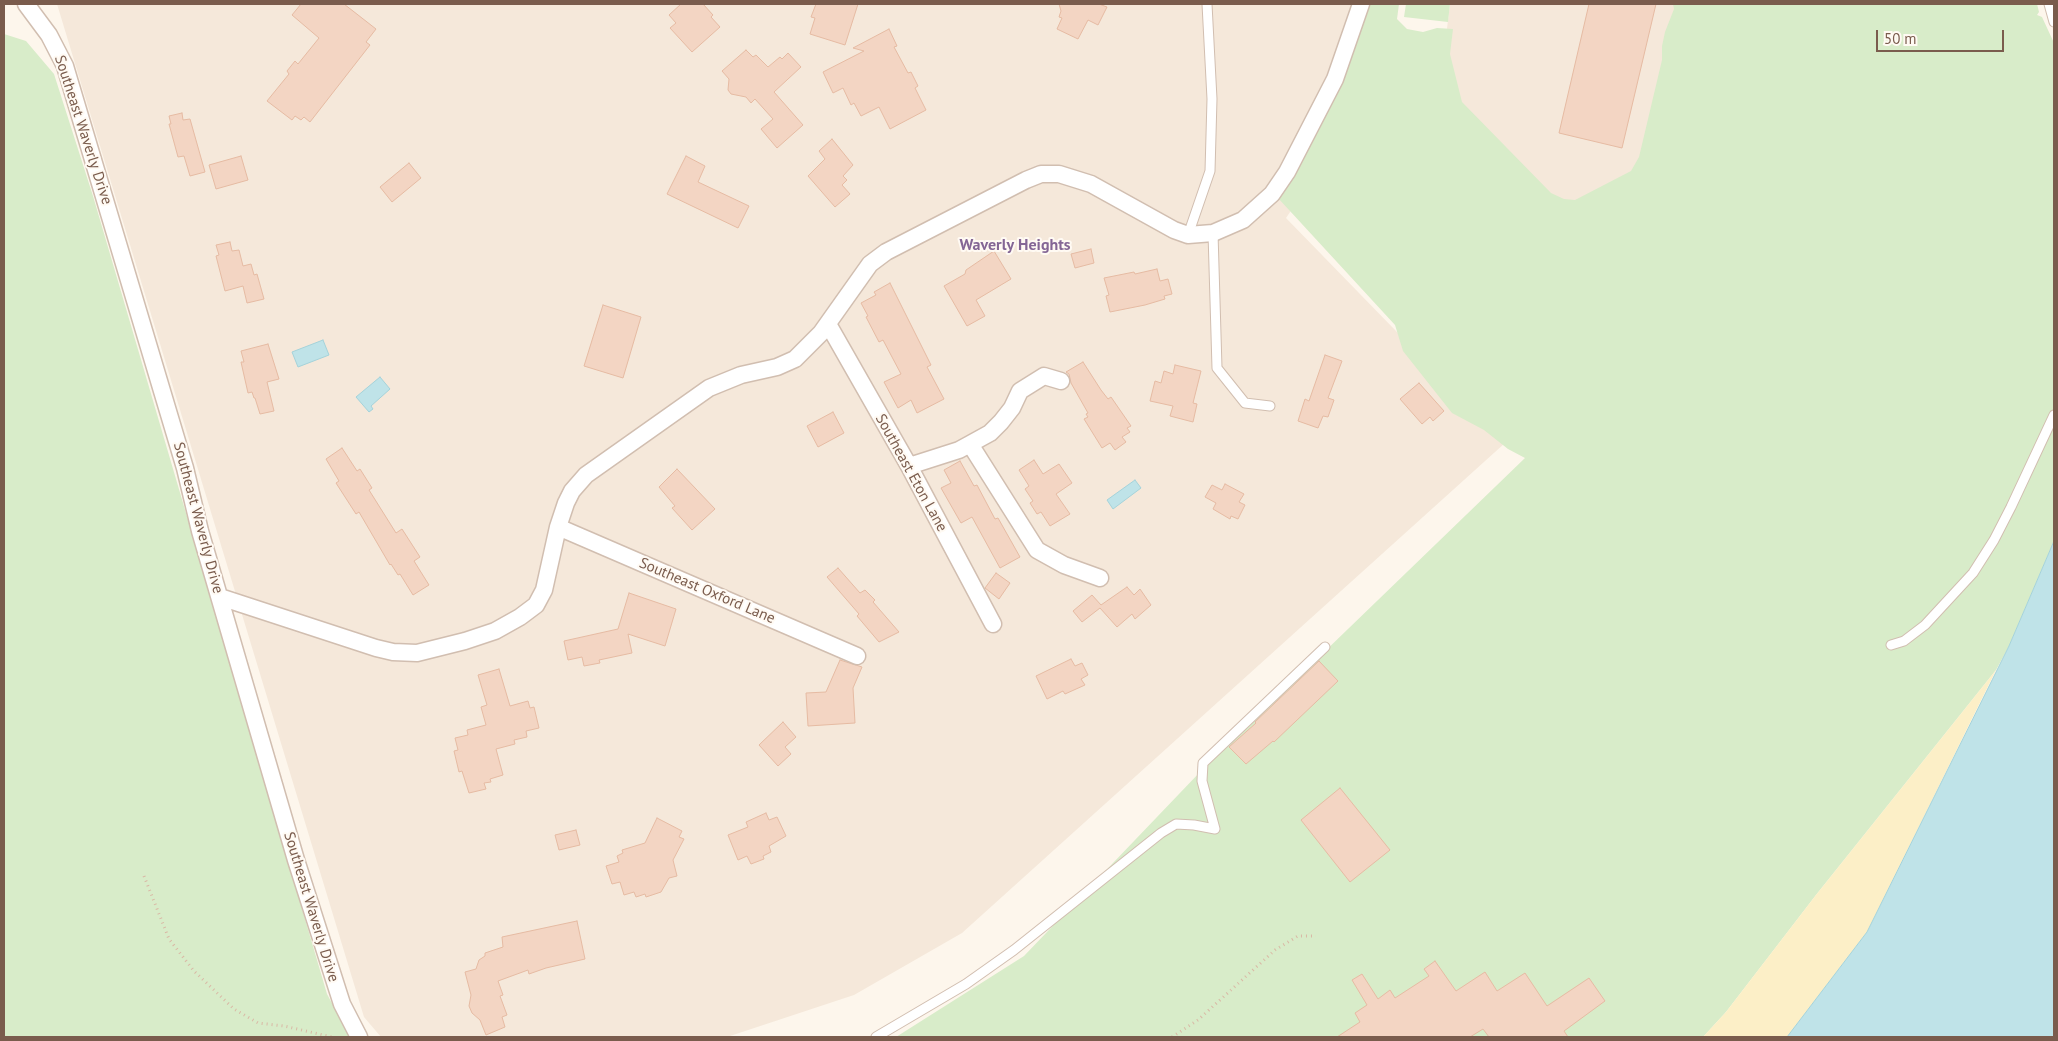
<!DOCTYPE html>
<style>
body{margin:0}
#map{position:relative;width:2058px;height:1041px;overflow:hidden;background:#fdf6ec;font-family:"PT Sans",sans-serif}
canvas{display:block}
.frame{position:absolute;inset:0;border:5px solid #7a5c4d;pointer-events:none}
.scale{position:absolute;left:1876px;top:30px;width:128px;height:22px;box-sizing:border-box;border:2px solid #7a5c4d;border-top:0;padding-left:6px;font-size:15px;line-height:18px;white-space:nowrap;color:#7a5c4d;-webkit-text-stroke:4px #fffaf3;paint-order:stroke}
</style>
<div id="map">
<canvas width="2058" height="1041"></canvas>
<div class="frame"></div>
<div class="scale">50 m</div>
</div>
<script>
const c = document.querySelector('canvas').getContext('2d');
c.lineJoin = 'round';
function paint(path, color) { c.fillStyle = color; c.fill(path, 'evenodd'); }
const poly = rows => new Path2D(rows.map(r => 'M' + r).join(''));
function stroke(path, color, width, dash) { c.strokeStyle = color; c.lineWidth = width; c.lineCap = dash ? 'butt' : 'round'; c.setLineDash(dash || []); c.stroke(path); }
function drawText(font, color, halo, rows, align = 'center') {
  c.font = font + ' "PT Sans",sans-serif'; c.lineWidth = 4; c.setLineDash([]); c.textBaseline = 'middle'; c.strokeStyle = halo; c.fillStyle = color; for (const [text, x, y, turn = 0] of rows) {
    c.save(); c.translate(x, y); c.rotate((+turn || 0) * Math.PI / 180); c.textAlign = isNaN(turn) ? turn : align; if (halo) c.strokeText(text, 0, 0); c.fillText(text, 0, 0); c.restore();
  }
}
const residential = poly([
 [57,4,1381,4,1334,147,1286,218,1505,443,962,933,854,995,727,1037,381,1037,364,1017],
 [1450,4,1739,4,1641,177,1579,207,1551,202,1456,100,1444,53]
]);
const green = poly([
 [1364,4,1399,4,1397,19,1407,29,1423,32,1437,28,1453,29,1450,54,1462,102,1551,193,1564,199,1575,200,1631,171,1639,157,1662,60,1662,46,1665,32,1674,9,1673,4,2037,4,2039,12,2037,15,2042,17,2054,43,2054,541,2009,646,1996,670,1816,895,1726,1012,1703,1037,896,1037,1024,956,1201,771,1525,458,1508,449,1484,430,1452,413,1403,351,1395,325,1278,198,1311,144,1341,80],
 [1406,4,1450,4,1448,22,1404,17],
 [4,34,26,41,54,74,93,196,327,994,350,1037,4,1037]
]);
const sand = poly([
 [1996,670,1867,932,1787,1037,1703,1037,1726,1012,1816,895]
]);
const water = poly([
 [323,340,329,355,298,367,292,352,323,340],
 [380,377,390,389,371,406,373,409,369,412,356,397,380,377],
 [1135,480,1141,488,1113,509,1107,500,1135,480],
 [2054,541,2054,1037,1787,1037,1867,932,2009,646,2054,541]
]);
const building = poly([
 [301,4,344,4,376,29,366,42,370,45,310,122,304,117,301,120,295,116,292,120,267,101,289,74,287,71,295,61,298,64,319,38,292,15,301,4],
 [681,4,703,4,713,15,711,17,720,27,692,52,670,28,676,23,669,15,681,4],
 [816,4,858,4,845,45,810,34,815,18,811,17,816,4],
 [1059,4,1099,4,1107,7,1098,25,1088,20,1078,39,1057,29,1062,18,1059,17,1061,11,1059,4],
 [1589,4,1656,4,1622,148,1559,133,1589,4],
 [889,29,897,46,894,47,908,73,911,72,918,86,915,88,926,110,890,129,879,107,861,116,854,103,851,105,843,88,833,93,823,72,864,51,853,48,889,29],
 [746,50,753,57,756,55,768,67,780,57,782,59,788,53,801,67,774,92,803,125,777,148,761,129,773,119,755,99,751,103,746,97,731,94,728,90,729,79,722,71,746,50],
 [182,113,183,120,190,119,205,172,190,176,184,156,178,157,169,124,171,124,169,116,182,113],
 [832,139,853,165,843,176,847,180,842,185,850,194,835,207,808,176,825,159,819,151,832,139],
 [241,156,248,180,216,189,209,165,241,156],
 [686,156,705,166,698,182,749,206,738,228,667,194,686,156],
 [409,163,421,178,392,202,380,187,409,163],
 [230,242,232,251,239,250,243,266,251,264,254,275,257,274,264,299,247,303,243,286,225,291,216,256,219,255,216,245,230,242],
 [1091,249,1094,263,1075,268,1071,254,1091,249],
 [994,251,1011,279,976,300,985,316,967,326,944,286,965,274,966,270,994,251],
 [1157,269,1160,281,1168,279,1172,294,1164,296,1165,299,1145,305,1110,312,1106,296,1109,295,1104,278,1134,272,1135,274,1157,269],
 [890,283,931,365,927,367,944,399,917,413,911,400,898,408,884,382,901,374,883,340,879,342,866,317,868,316,861,303,876,295,874,292,890,283],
 [603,305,641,317,623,378,584,366,603,305],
 [268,344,279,379,267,382,274,411,260,414,255,398,254,398,252,392,248,393,241,362,244,362,241,351,268,344],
 [1325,355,1342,361,1328,398,1334,400,1328,417,1323,416,1318,428,1298,421,1305,399,1309,401,1325,355],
 [1083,362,1101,390,1108,399,1111,397,1131,426,1127,428,1130,432,1122,437,1126,442,1115,450,1110,443,1102,448,1084,419,1088,417,1086,414,1088,413,1071,383,1069,374,1066,372,1083,362],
 [1175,365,1201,371,1193,403,1197,404,1193,422,1170,416,1173,406,1150,401,1155,381,1161,383,1164,371,1173,374,1175,365],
 [1419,383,1444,411,1433,421,1430,417,1422,424,1400,399,1419,383],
 [833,412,844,433,818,447,807,426,833,412],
 [342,448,357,471,360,469,372,488,369,490,396,533,402,529,420,557,414,561,429,585,413,595,400,574,398,575,391,564,390,565,359,512,356,514,336,483,339,481,326,459,342,448],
 [1034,460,1043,474,1059,464,1072,483,1056,494,1070,514,1050,526,1041,512,1037,514,1030,503,1033,501,1025,489,1029,486,1019,470,1034,460],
 [960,461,974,486,977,485,995,519,998,518,1020,557,1000,568,972,517,961,523,941,488,951,483,944,470,960,461],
 [677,469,715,509,692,530,672,508,675,506,659,487,677,469],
 [1225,484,1244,494,1239,502,1245,505,1238,519,1231,516,1230,519,1213,509,1216,503,1205,497,1212,485,1222,490,1225,484],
 [838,568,860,593,865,590,875,600,873,602,899,632,879,642,857,616,859,614,827,577,838,568],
 [996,573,1010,583,999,599,985,588,996,573],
 [1127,587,1134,595,1140,589,1151,605,1135,619,1132,614,1117,627,1100,608,1082,622,1073,611,1092,595,1101,605,1127,587],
 [629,593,676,609,665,646,628,634,632,653,599,660,600,663,584,666,582,657,568,660,564,641,618,629,629,593],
 [1071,659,1075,666,1082,663,1088,675,1081,679,1085,685,1065,694,1063,691,1047,699,1036,676,1071,659],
 [840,660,862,667,853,688,855,723,808,726,806,693,826,692,840,660],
 [1319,661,1338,681,1274,742,1273,741,1246,764,1229,747,1256,723,1255,722,1319,661],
 [499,669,510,706,528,701,530,708,534,707,539,728,526,731,527,737,514,740,515,744,496,749,503,775,490,779,491,782,484,783,486,789,469,793,462,771,459,772,454,751,458,750,455,738,468,735,467,730,486,725,481,707,487,705,478,675,499,669],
 [783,722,796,737,785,747,791,754,778,766,759,745,783,722],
 [1340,788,1390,850,1350,882,1301,820,1340,788],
 [766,813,769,820,777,817,786,836,769,846,771,852,763,856,764,859,751,864,747,856,738,860,728,835,748,827,746,822,766,813],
 [657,818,682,831,679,837,684,839,673,860,677,876,669,878,661,892,646,897,645,894,636,897,634,892,624,895,620,882,612,884,606,866,619,862,617,856,623,853,622,850,645,843,657,818],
 [576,830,580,845,559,850,555,835,576,830],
 [577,921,585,959,546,968,529,974,528,970,498,981,503,995,500,996,507,1015,502,1017,505,1027,486,1035,480,1020,472,1013,469,1006,471,995,465,972,476,969,479,960,485,956,485,953,503,947,502,937,577,921],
 [1435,961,1456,991,1485,972,1497,991,1525,973,1547,1006,1589,978,1605,1001,1564,1031,1568,1037,1489,1037,1483,1029,1470,1037,1337,1037,1360,1022,1355,1013,1367,1005,1352,980,1362,974,1378,999,1390,990,1395,998,1429,976,1424,969,1435,961]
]);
const path = poly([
 [144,876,169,939,194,971,234,1009,258,1023,284,1026,332,1037],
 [1172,1037,1198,1020,1275,950,1298,936,1316,936]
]);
const lane = poly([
 [2049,4,2054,22],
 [1213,233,1217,368,1245,403,1270,406],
 [1188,235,1210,171,1212,99,1207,4],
 [1891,645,1904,641,1925,625,1973,573,1994,540,2011,507,2054,415],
 [876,1037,966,984,1014,950,1161,833,1176,824,1194,825,1215,829,1202,781,1203,763,1325,647]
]);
const street = poly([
 [26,4,49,35,65,66,185,468,200,531,296,860,342,1004,359,1037],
 [828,324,909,466,993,624],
 [970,444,990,433,1001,422,1012,408,1020,391,1044,376,1061,381],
 [909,466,959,450,970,444,1037,550,1064,565,1100,578],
 [558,527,857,656],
 [220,597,376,648,393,652,417,653,465,641,495,631,520,617,536,605,544,590,558,527,566,503,572,491,586,475,709,388,741,375,777,367,795,359,821,333,870,264,886,252,1026,180,1041,174,1059,174,1091,184,1174,230,1188,235,1213,233,1243,220,1272,194,1287,172,1335,79,1361,4]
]);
const streetNames = [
 ["Southeast Waverly Drive",83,130,72],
 ["Southeast Eton Lane",911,473,61],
 ["Southeast Waverly Drive",198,518,75],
 ["Southeast Oxford Lane",707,591,23],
 ["Southeast Waverly Drive",311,907,73]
];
const neighbourhoodNames = [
 ["Waverly Heights",1015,245]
];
paint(residential, '#f5e8da');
paint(green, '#d8ecc9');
paint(sand, '#fcefc7');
paint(water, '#bfe3e8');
stroke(water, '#a5d3da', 1);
paint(building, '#f3d5c3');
stroke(building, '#e6bba3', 1);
stroke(lane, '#d1beb0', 11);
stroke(street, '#d1beb0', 19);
stroke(path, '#d9b8a5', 3, [1, 4]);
stroke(lane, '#fff', 9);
stroke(street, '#fff', 16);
drawText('15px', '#7a5c4d', '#fffaf3', streetNames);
drawText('bold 16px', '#846695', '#fffaf3', neighbourhoodNames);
</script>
